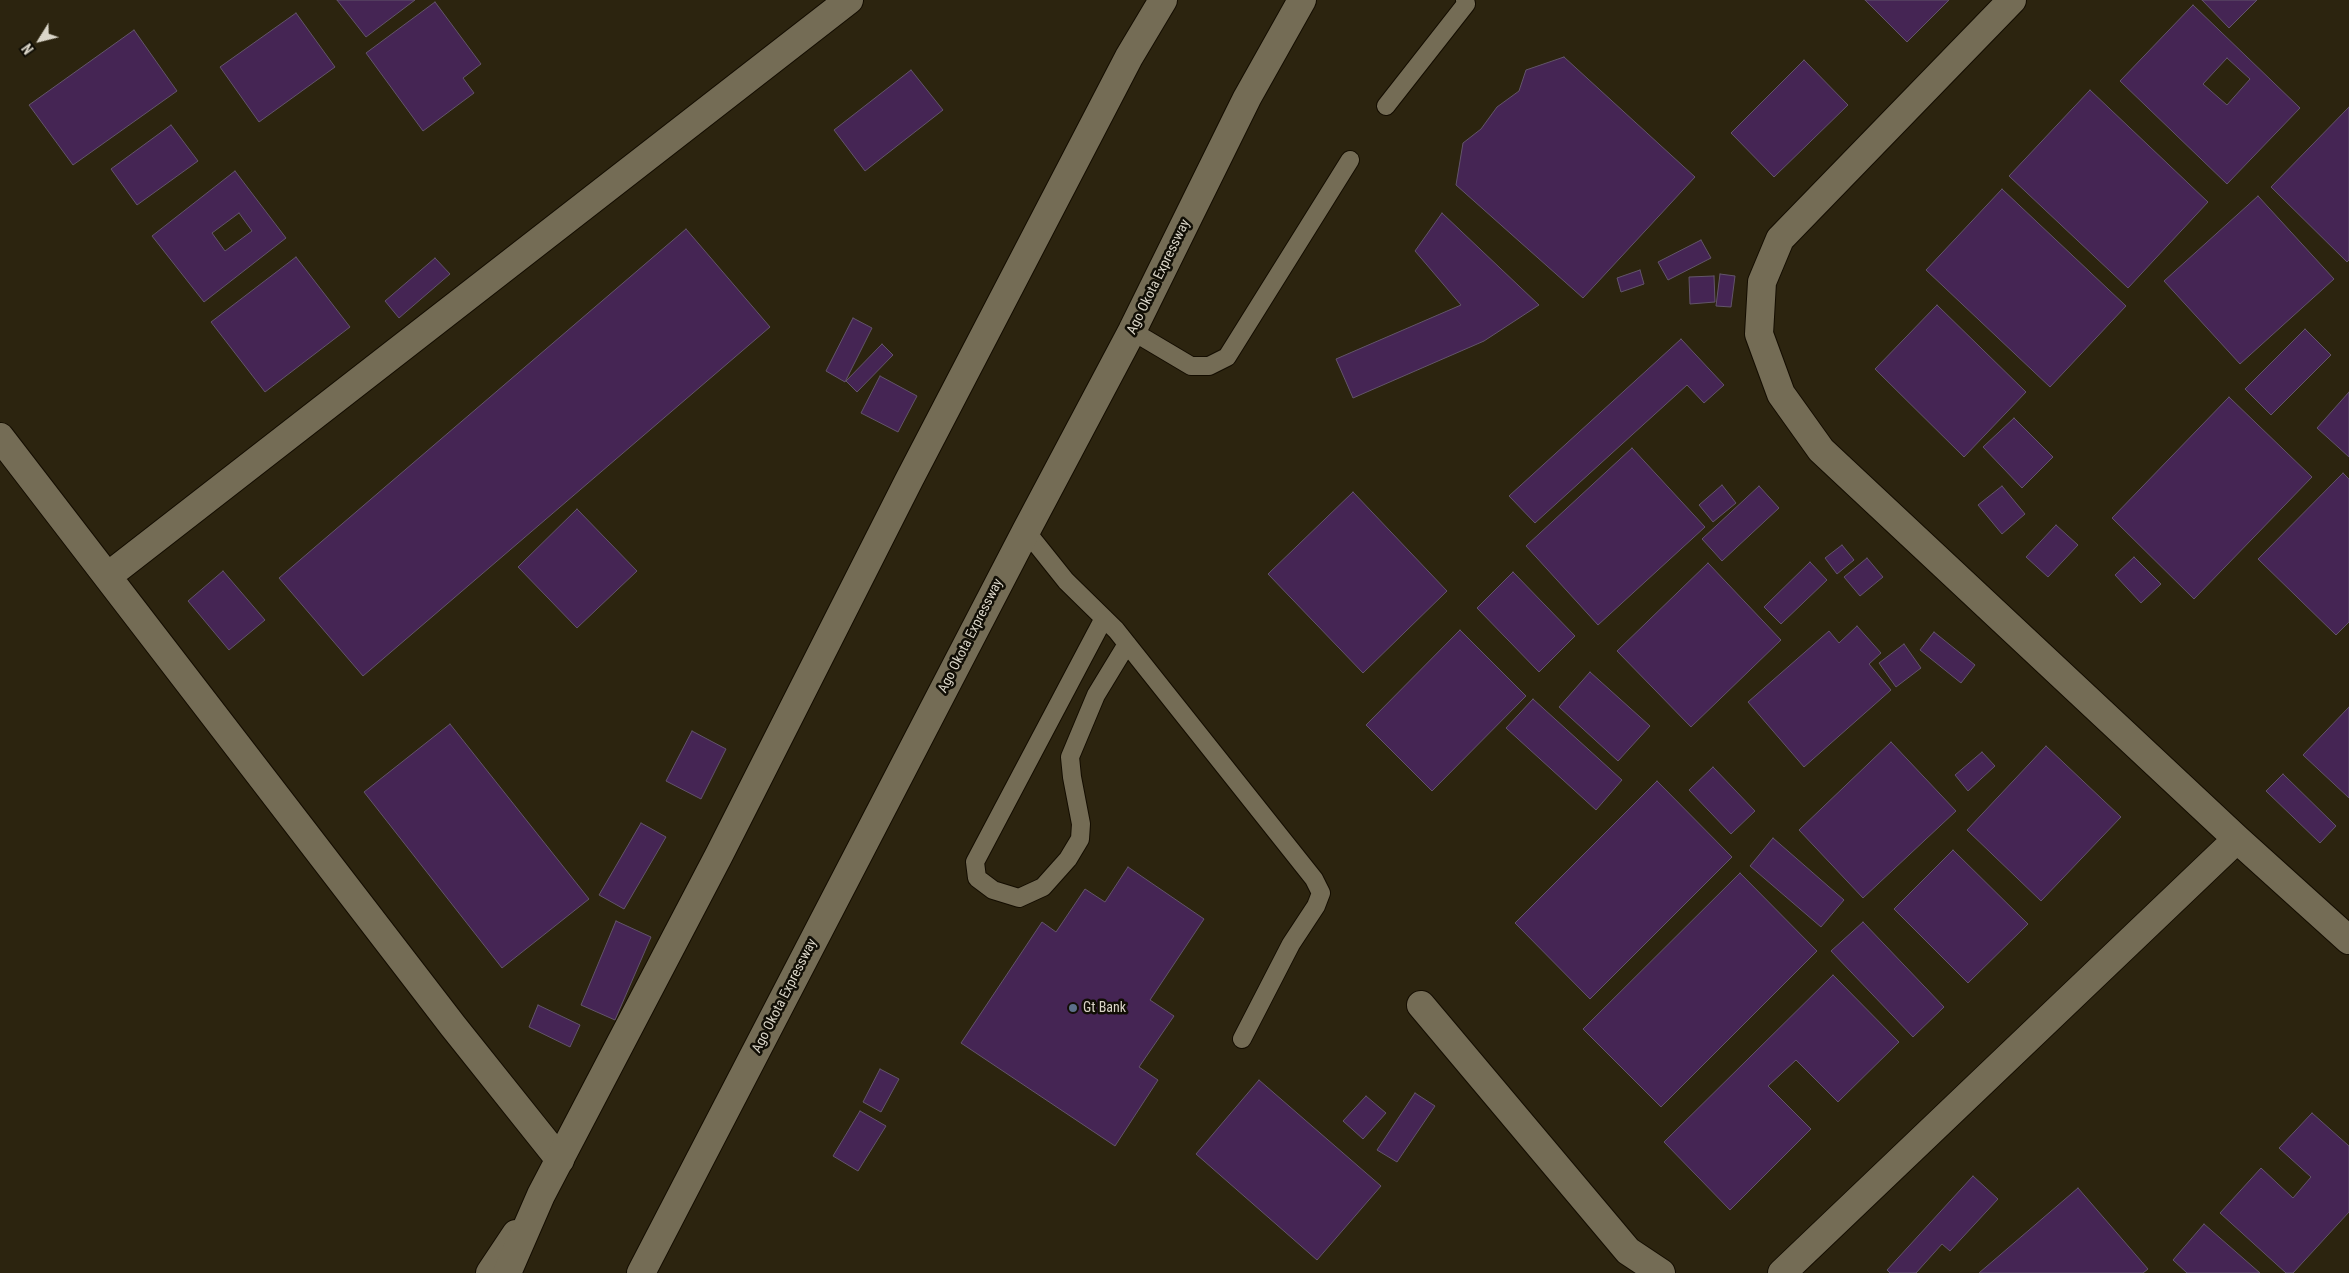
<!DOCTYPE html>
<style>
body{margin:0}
#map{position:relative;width:2349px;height:1273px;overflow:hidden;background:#2c240f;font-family:"Roboto Condensed",sans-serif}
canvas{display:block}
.north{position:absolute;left:15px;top:15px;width:50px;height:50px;-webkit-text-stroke:4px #110e05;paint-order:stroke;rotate:234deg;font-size:14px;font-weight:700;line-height:20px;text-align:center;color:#dad5c8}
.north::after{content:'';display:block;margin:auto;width:18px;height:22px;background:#dad5c8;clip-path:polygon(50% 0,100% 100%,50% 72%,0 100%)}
</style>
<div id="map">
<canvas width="2349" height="1273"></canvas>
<div class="north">N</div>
</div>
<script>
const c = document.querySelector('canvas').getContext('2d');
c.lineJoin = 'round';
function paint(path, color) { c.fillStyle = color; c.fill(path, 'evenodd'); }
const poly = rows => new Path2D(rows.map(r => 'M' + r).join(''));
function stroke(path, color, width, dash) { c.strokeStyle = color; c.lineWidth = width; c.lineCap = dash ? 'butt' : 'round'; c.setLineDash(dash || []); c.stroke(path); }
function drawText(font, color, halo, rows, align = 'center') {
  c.font = font + ' "Roboto Condensed",sans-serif'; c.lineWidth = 5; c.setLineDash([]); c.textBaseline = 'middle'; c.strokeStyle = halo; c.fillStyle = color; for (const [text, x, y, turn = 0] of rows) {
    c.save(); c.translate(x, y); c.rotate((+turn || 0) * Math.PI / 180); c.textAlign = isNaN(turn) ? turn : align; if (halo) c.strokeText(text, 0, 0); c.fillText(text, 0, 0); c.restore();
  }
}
const building = poly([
 [337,0,415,0,366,37,337,0],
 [1865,0,1949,0,1907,42,1865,0],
 [2202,0,2257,0,2229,28,2202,0],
 [435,2,481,64,463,78,474,93,423,131,366,53,435,2],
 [2193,5,2300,108,2227,184,2120,81,2193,5],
 [2227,58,2250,79,2227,105,2203,84,2227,58],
 [296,13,335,67,259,122,220,67,296,13],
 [134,30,177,91,73,165,29,105,134,30],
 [1564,57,1695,177,1583,298,1456,185,1463,143,1481,129,1497,107,1519,91,1526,70,1564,57],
 [1804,60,1848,105,1774,177,1731,133,1804,60],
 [911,70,943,110,865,171,834,130,911,70],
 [2090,90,2208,202,2128,288,2009,176,2090,90],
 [2349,107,2349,260,2347,262,2271,187,2349,107],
 [171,125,198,161,137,205,111,169,171,125],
 [235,171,286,238,204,302,152,236,235,171],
 [239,213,252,231,225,251,212,233,239,213],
 [2002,189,2126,306,2050,387,1926,270,2002,189],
 [2258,196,2334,279,2240,364,2164,281,2258,196],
 [1442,213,1539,305,1484,341,1353,398,1336,359,1461,305,1415,251,1442,213],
 [686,229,770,327,363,676,279,578,686,229],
 [1701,240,1711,258,1668,280,1658,262,1701,240],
 [296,257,350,327,265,392,211,322,296,257],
 [435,258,450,274,399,318,385,301,435,258],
 [1640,270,1644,284,1621,292,1617,278,1640,270],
 [1720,274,1735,276,1731,307,1716,306,1720,274],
 [1714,276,1715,302,1690,304,1689,277,1714,276],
 [1937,305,2026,392,1964,457,1875,369,1937,305],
 [853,318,872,328,845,382,826,371,853,318],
 [2305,329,2331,355,2271,415,2245,389,2305,329],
 [1681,339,1724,385,1704,403,1687,385,1535,523,1509,496,1681,339],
 [882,344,893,355,857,392,846,381,882,344],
 [880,376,917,396,898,432,861,413,880,376],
 [2349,392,2349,457,2317,428,2349,392],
 [2229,397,2312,477,2194,599,2112,518,2229,397],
 [2014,418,2053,457,2022,488,1983,447,2014,418],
 [1632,448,1705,527,1598,625,1526,546,1632,448],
 [2343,473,2349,479,2349,622,2336,635,2258,559,2343,473],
 [1722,485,1736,503,1713,522,1699,505,1722,485],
 [1759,486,1779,508,1722,561,1702,539,1759,486],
 [2002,486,2025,514,2002,534,1978,505,2002,486],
 [1353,492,1447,591,1363,673,1268,574,1353,492],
 [577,509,637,571,577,628,518,567,577,509],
 [2056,525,2078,545,2048,577,2026,557,2056,525],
 [1842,545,1854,560,1837,574,1825,558,1842,545],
 [2134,557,2161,584,2141,603,2115,575,2134,557],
 [1867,558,1883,577,1860,596,1844,577,1867,558],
 [1810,562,1827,580,1781,624,1764,607,1810,562],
 [1708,563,1781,640,1691,727,1617,651,1708,563],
 [223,571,265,620,229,650,188,601,223,571],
 [1513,572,1575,636,1539,672,1477,608,1513,572],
 [1857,626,1881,653,1869,664,1891,690,1804,767,1748,702,1829,631,1839,643,1857,626],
 [1460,630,1526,696,1432,791,1366,725,1460,630],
 [1934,632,1975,665,1961,683,1920,650,1934,632],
 [1904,644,1921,668,1896,687,1879,663,1904,644],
 [1590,672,1650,726,1618,761,1559,707,1590,672],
 [1533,699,1622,780,1596,810,1506,728,1533,699],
 [2349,707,2349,798,2303,755,2349,707],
 [450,724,589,899,502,968,364,792,450,724],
 [692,731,726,749,701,799,666,781,692,731],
 [1891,742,1956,811,1863,898,1799,830,1891,742],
 [2046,746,2121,817,2041,901,1967,830,2046,746],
 [1982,752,1995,766,1968,791,1955,775,1982,752],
 [1713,767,1755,811,1731,834,1689,790,1713,767],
 [2283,774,2336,826,2320,843,2266,791,2283,774],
 [1657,781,1732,857,1590,999,1515,923,1657,781],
 [641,823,666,837,624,909,599,895,641,823],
 [1773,838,1844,900,1821,927,1750,866,1773,838],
 [1953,850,2028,924,1968,983,1894,909,1953,850],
 [1128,867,1204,919,1150,1000,1174,1016,1139,1067,1158,1080,1115,1146,961,1043,1042,922,1056,932,1085,889,1105,902,1128,867],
 [1740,873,1817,951,1661,1107,1583,1029,1740,873],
 [616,921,651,937,615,1020,581,1005,616,921],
 [1863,922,1944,1007,1913,1037,1831,951,1863,922],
 [1833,975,1899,1042,1838,1102,1796,1060,1768,1086,1811,1129,1730,1210,1664,1142,1833,975],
 [538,1005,580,1025,570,1047,529,1027,538,1005],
 [880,1069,899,1079,881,1112,863,1102,880,1069],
 [1259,1080,1381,1186,1317,1260,1196,1154,1259,1080],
 [1415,1093,1435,1106,1397,1162,1377,1150,1415,1093],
 [1366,1096,1386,1113,1363,1139,1343,1121,1366,1096],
 [860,1111,886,1126,858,1171,833,1156,860,1111],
 [2312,1113,2349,1146,2349,1212,2293,1273,2286,1273,2220,1213,2261,1168,2293,1198,2311,1177,2279,1148,2312,1113],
 [1973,1176,1998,1199,1950,1251,1942,1244,1916,1273,1890,1273,1887,1270,1973,1176],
 [2078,1188,2148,1269,2143,1273,1979,1273,2078,1188],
 [2204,1224,2260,1273,2187,1273,2173,1260,2204,1224]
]);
const service = poly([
 [1386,106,1466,4,1465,0],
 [1132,331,1191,366,1209,366,1227,357,1350,160],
 [1026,531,1066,581,1116,630,1314,879,1321,893,1316,906,1291,944,1242,1039],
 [1104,618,975,862,977,878,993,890,1019,898,1043,887,1068,859,1080,839,1081,824,1072,777,1070,757,1096,695,1127,644]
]);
const minor = poly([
 [2012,0,1780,239,1762,282,1759,334,1781,394,1821,450,2237,839,2349,940],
 [0,437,453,1026,560,1160],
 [108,576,849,0],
 [1421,1005,1628,1251,1661,1273],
 [1782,1273,2237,839]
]);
const tertiary = poly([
 [490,1273,516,1234]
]);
const secondary = poly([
 [507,1273,541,1195,719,855,909,480,1129,57,1163,0],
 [641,1273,1026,531,1132,331,1247,98,1302,0]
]);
const markers = [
 [1073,1008,5,"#5c6f8a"]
];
const streetNames = [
 ["Ago Okota Expressway",1159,277,-64],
 ["Ago Okota Expressway",971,636,-63],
 ["Ago Okota Expressway",785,996,-63]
];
const poiNames = [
 ["Gt Bank",1083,1008]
];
paint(building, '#452554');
stroke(building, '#63556a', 1);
stroke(service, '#140d00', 20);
stroke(minor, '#140d00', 30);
stroke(tertiary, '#140d00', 30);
stroke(secondary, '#140d00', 30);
stroke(service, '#746c55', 18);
stroke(minor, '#746c55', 28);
stroke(tertiary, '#746c55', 28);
stroke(secondary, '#746c55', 28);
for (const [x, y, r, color] of markers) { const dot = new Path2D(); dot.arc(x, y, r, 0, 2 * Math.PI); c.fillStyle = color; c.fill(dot); stroke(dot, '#110e05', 2); }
drawText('14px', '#dad5c8', '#110e05', streetNames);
drawText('14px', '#dad5c8', '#110e05', poiNames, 'left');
</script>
